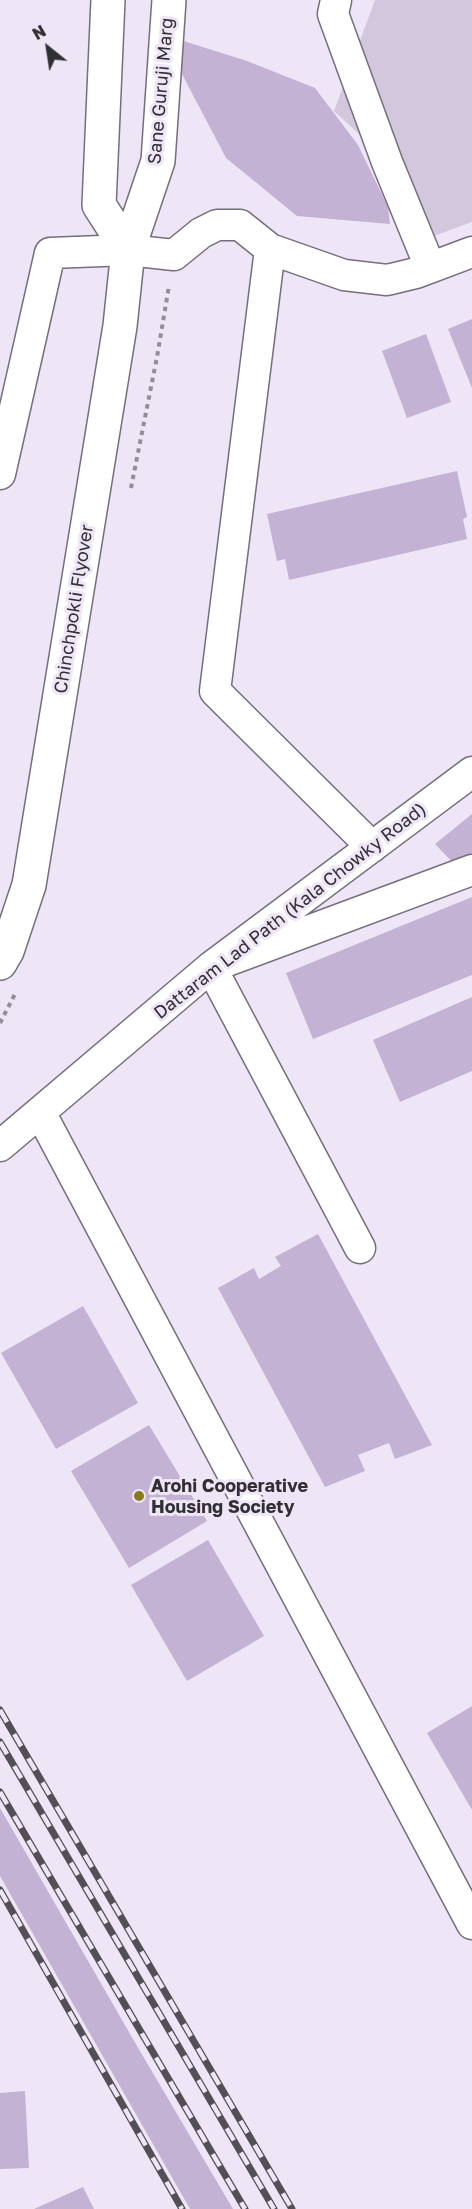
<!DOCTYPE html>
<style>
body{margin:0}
#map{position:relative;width:472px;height:2209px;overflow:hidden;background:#eee6f6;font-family:"Golos Text",sans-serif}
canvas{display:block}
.north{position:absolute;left:18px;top:18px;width:60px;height:60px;-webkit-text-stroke:4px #eee6f6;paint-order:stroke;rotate:330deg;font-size:16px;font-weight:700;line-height:24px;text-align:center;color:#312e34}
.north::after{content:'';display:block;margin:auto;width:21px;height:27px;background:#312e34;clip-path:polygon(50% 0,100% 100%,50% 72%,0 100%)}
</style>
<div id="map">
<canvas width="472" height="2209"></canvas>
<div class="north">N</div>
</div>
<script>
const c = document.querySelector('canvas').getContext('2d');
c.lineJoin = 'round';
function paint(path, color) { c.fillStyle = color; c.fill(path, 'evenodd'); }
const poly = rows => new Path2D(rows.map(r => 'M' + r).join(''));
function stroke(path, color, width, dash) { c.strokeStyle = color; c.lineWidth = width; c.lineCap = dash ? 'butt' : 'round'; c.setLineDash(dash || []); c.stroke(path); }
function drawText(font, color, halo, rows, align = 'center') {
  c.font = font + ' "Golos Text",sans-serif'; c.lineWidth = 6; c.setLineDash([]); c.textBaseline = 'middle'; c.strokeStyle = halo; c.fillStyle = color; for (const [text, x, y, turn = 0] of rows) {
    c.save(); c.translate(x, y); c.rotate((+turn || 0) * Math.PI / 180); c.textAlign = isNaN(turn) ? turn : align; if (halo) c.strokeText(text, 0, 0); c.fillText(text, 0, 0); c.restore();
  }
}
const green = poly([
 [375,0,472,0,472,222,415,243,384,157,334,111]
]);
const building = poly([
 [174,38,247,61,315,88,358,145,388,207,390,224,297,216,226,158,171,53],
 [472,319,472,388,448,329],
 [426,334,451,402,407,418,382,351],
 [457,471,467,517,463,519,467,539,289,580,285,559,277,561,267,514],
 [472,814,472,860,458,868,435,844],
 [472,897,472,975,313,1039,286,973],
 [472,997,472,1071,400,1102,373,1040],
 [318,1234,432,1445,395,1459,389,1443,358,1455,365,1471,325,1487,218,1288,254,1268,259,1279,281,1266,275,1257],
 [83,1306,138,1403,56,1449,1,1353],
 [149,1425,207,1521,129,1568,71,1471],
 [208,1540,264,1636,187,1681,131,1585],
 [472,1706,472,1810,427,1733],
 [0,1808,137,2046,233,2209,190,2209,0,1876],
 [25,2091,29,2168,0,2169,0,2093],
 [83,2187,94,2209,34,2209]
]);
const path = poly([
 [131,488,157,357,169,286],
 [0,1023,15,994]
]);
const minor = poly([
 [336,0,333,14,387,162,430,267],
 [270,249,215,691,372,847],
 [0,474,50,253,128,250,174,255,201,233,217,225,240,225,270,249,344,275,387,280,416,273,472,252],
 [40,1112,472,1924],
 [0,1146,211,967,472,772],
 [360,1248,211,967,472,870]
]);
const secondary = poly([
 [108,0,99,205,128,250],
 [0,963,7,951,29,885,120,326,128,250,158,161,169,0]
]);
const rail = poly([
 [0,1710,292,2209],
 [0,1742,274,2209],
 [0,1792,245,2209],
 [0,1890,182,2209]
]);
const markers = [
 [139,1496,6,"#89791d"]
];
const streetNames = [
 ["Sane Guruji Marg",161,91,-85],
 ["Chinchpokli Flyover",74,609,-81],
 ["Dattaram Lad Path (Kala Chowky Road)",290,911,-38]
];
const poiNames = [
 ["Arohi Cooperative",151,1486],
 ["Housing Society",151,1507]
];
paint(green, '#d3c7de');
paint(building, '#c3b2d3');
stroke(minor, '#756e7c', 33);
stroke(secondary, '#756e7c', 36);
stroke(path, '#938d99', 4, [4.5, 4.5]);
stroke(minor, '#fff', 30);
stroke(secondary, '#fff', 33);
stroke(rail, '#534f57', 7);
stroke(rail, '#eee6f6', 4.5, [14]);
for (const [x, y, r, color] of markers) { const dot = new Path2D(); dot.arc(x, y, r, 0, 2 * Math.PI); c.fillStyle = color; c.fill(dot); stroke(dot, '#eee6f6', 2); }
drawText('18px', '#312e34', '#eee6f6', streetNames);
drawText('bold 18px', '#312e34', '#eee6f6', poiNames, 'left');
</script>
